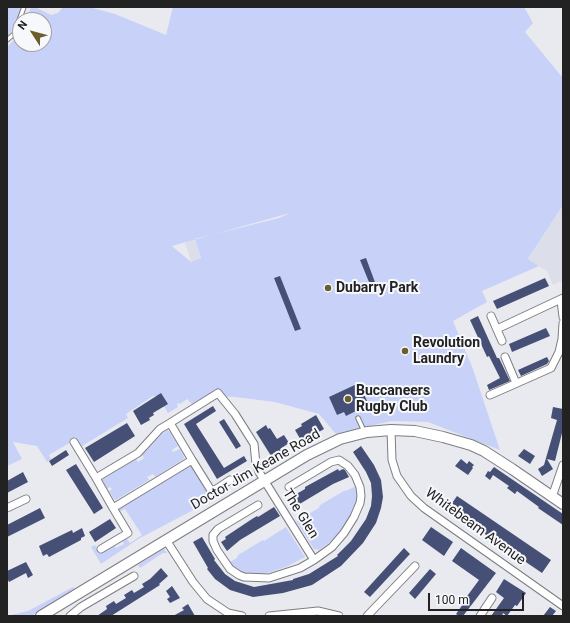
<!DOCTYPE html>
<style>
body{margin:0}
#map{position:relative;width:570px;height:623px;overflow:hidden;background:#e9eaef;font-family:Roboto,sans-serif}
canvas{display:block}
.frame{position:absolute;inset:0;border:8px solid #222223;pointer-events:none}
.north{position:absolute;left:12px;top:12px;width:40px;height:40px;box-sizing:border-box;background:#f7f8fc;border:1px solid #a2a2a5;border-radius:50%;rotate:306deg;font-size:11px;font-weight:700;line-height:16px;text-align:center;color:#222223}
.north::after{content:'';display:block;margin:auto;width:14px;height:18px;background:#6c5e2c;clip-path:polygon(50% 0,100% 100%,50% 72%,0 100%)}
.scale{position:absolute;left:428px;top:593px;width:96px;height:18px;box-sizing:border-box;border:2px solid #222223;border-top:0;padding-left:5px;font-size:12px;line-height:14px;white-space:nowrap;color:#222223;-webkit-text-stroke:3px #f7f8fc;paint-order:stroke}
</style>
<div id="map">
<canvas width="570" height="623"></canvas>
<div class="frame"></div>
<div class="north">N</div>
<div class="scale">100 m</div>
</div>
<script>
const c = document.querySelector('canvas').getContext('2d');
c.lineJoin = 'round';
function paint(path, color) { c.fillStyle = color; c.fill(path, 'evenodd'); }
const poly = rows => new Path2D(rows.map(r => 'M' + r).join(''));
function stroke(path, color, width, dash) { c.strokeStyle = color; c.lineWidth = width; c.lineCap = dash ? 'butt' : 'round'; c.setLineDash(dash || []); c.stroke(path); }
function drawText(font, color, halo, rows, align = 'center') {
  c.font = font + ' Roboto,sans-serif'; c.lineWidth = 4; c.setLineDash([]); c.textBaseline = 'middle'; c.strokeStyle = halo; c.fillStyle = color; for (const [text, x, y, turn = 0] of rows) {
    c.save(); c.translate(x, y); c.rotate((+turn || 0) * Math.PI / 180); c.textAlign = isNaN(turn) ? turn : align; if (halo) c.strokeText(text, 0, 0); c.fillText(text, 0, 0); c.restore();
  }
}
const built = poly([
 [563,205,563,280,553,285,547,271,528,260],
 [195,239,201,259,191,262,185,243]
]);
const green = poly([
 [7,7,22,7,11,32,7,37],
 [31,7,35,7,51,15,58,13,63,7,89,7,115,14,166,35,173,7,524,7,533,23,525,32,563,78,563,205,528,259,539,266,482,291,487,302,453,321,473,369,500,450,428,422,391,421,336,434,319,414,275,402,235,397,206,396,192,404,187,399,180,404,179,403,177,404,178,407,168,413,157,396,153,396,126,414,128,418,82,446,78,440,71,442,49,455,51,459,47,462,37,446,13,442,22,459,7,466,7,47,20,34,20,44,44,44,44,20,26,20],
 [290,213,279,218,195,239,201,258,191,262,172,246],
 [167,430,169,431,178,446,172,450,173,452,180,449,184,457,184,459,155,477,153,474,147,477,149,480,116,500,114,499,109,491,112,489,110,487,107,489,103,481,103,479,136,459,138,462,144,458,142,455,162,434],
 [190,465,193,467,212,497,216,495,217,491,220,496,140,538,101,564,91,547,95,545,100,553,114,545,116,548,124,544,122,540,126,538,130,543,142,535,125,509,119,512,118,509],
 [249,468,253,478,235,488,229,479,245,469],
 [358,485,359,492,356,507,350,519,333,542,331,541,319,550,314,549,296,521,319,508,320,505,344,491,348,490],
 [286,527,305,557,288,566,271,572,258,575,246,574,238,571,228,563,237,558,238,555,263,540,264,541],
 [164,549,167,553,163,553,140,568,138,565],
 [73,587,74,589,32,616,7,616,28,611]
]);
const building = poly([
 [366,258,376,285,371,287,360,260],
 [280,276,301,329,295,331,274,278],
 [545,278,549,286,497,309,493,301],
 [478,316,497,358,499,358,510,381,489,390,487,385,500,378,489,356,487,357,470,320],
 [546,328,550,336,512,352,509,344],
 [547,357,549,361,547,364,521,376,518,370],
 [359,383,367,401,362,403,364,407,346,416,344,412,337,415,329,397],
 [161,393,168,404,153,413,154,415,149,418,150,420,141,425,133,411],
 [213,406,216,411,196,424,224,468,244,456,247,461,217,479,184,424],
 [553,407,563,409,563,429,555,461,547,459,553,469,542,476,538,469,544,465,557,420,551,418],
 [316,415,324,429,302,442,295,430,302,426,301,424],
 [224,419,241,446,236,449,219,422],
 [127,423,135,436,94,462,85,448],
 [266,425,268,429,270,428,277,439,284,435,289,443,280,449,282,453,273,459,256,432],
 [361,446,374,465,381,480,383,497,381,508,376,523,363,543,341,566,312,585,283,593,253,597,230,590,215,579,207,569,208,568,193,542,202,537,215,559,214,560,225,574,235,581,254,587,293,580,293,579,309,574,338,556,337,555,351,541,366,519,371,506,372,496,371,483,366,472,353,452],
 [524,449,535,456,530,464,518,456],
 [66,450,69,455,52,466,49,461],
 [461,459,467,464,469,461,474,465,472,467,473,468,468,475,455,466],
 [76,464,103,508,94,514,66,470],
 [494,467,563,514,563,525,538,508,539,507,517,491,515,494,507,488,509,486,493,475,490,480,485,476,488,471,490,472],
 [338,469,339,471,343,469,345,470,349,477,333,484,293,508,288,499,305,489,305,487],
 [23,472,28,482,7,493,7,481],
 [457,496,551,560,542,573,448,509],
 [274,507,280,516,240,540,227,551,221,542,226,539,225,537,252,519,257,516,258,517],
 [40,508,45,518,7,537,7,525],
 [110,519,116,528,95,542,89,532],
 [431,527,453,542,444,556,422,540],
 [82,528,85,536,81,538,81,540,49,557,47,554,43,556,39,546,72,530,73,533],
 [404,548,410,554,370,597,364,592],
 [461,548,496,573,463,616,459,616,456,614,463,604,459,601,462,597,465,599,479,580,452,561],
 [26,562,33,575,28,578,26,573,9,582,7,578,7,571],
 [161,568,168,576,159,584,160,585,111,616,97,616,107,609,106,606,114,601,116,604,126,598,124,595,132,590,134,593,144,587,142,584,150,579],
 [430,569,436,574,415,599,409,593],
 [504,579,526,593,517,606,515,605,507,616,503,613,502,616,491,616,504,598,496,592],
 [172,586,180,598,170,603,167,599,170,597,166,591],
 [188,604,195,616,173,616,184,610,182,608],
 [550,607,556,611,552,616,543,616]
]);
const lane = poly([
 [7,40,14,34,24,7],
 [358,418,364,431]
]);
const street = poly([
 [561,300,563,317],
 [491,316,502,341],
 [497,329,563,298],
 [505,357,516,383],
 [490,395,551,368,559,352,562,339,563,323],
 [170,423,160,429,138,453,96,478,113,508,192,460,170,423,218,393,235,414,254,444,256,464,259,472,314,560],
 [391,430,392,460,397,476,411,496,424,508,563,606],
 [74,442,96,478],
 [192,460,212,492,230,480],
 [552,497,563,465],
 [258,505,218,529,213,535,213,541,217,550,230,569,239,575,244,577,269,578,300,568,314,560,332,547,344,533,354,517,360,503,361,496,360,487,355,475,348,466,339,460,331,462,289,487],
 [7,508,26,499],
 [166,540,193,582,207,599,228,613,242,616],
 [101,549,128,533,113,508],
 [70,616,81,607,134,576],
 [269,616,318,611,339,616],
 [367,616,415,566],
 [480,616,492,598]
]);
const secondary = poly([
 [41,616,307,455,340,439,367,432,391,430,415,431,443,437,471,445,484,451,512,469,563,504]
]);
const markers = [
 [328,288,4,"#6c5e2c"],
 [405,351,4,"#6c5e2c"],
 [348,399,4,"#6c5e2c"]
];
const poiNames = [
 ["Dubarry Park",336,288],
 ["Revolution",413,343],
 ["Laundry",413,359],
 ["Buccaneers",356,391],
 ["Rugby Club",356,407]
];
const streetNames = [
 ["Doctor Jim Keane Road",256,470,-30],
 ["The Glen",300,514,58],
 ["Whitebeam Avenue",475,527,36]
];
paint(built, '#dcdfea');
paint(green, '#c8d1f8');
paint(building, '#464f76');
stroke(lane, '#7d7e82', 5.5);
stroke(street, '#7d7e82', 9);
stroke(secondary, '#7d7e82', 12);
stroke(lane, '#fff', 3.5);
stroke(street, '#fff', 7);
stroke(secondary, '#fff', 10);
for (const [x, y, r, color] of markers) { const dot = new Path2D(); dot.arc(x, y, r, 0, 2 * Math.PI); c.fillStyle = color; c.fill(dot); stroke(dot, '#f7f8fc', 1.5); }
drawText('bold 14px', '#222223', '#f7f8fc', poiNames, 'left');
drawText('14px', '#222223', '#f7f8fc', streetNames);
</script>
